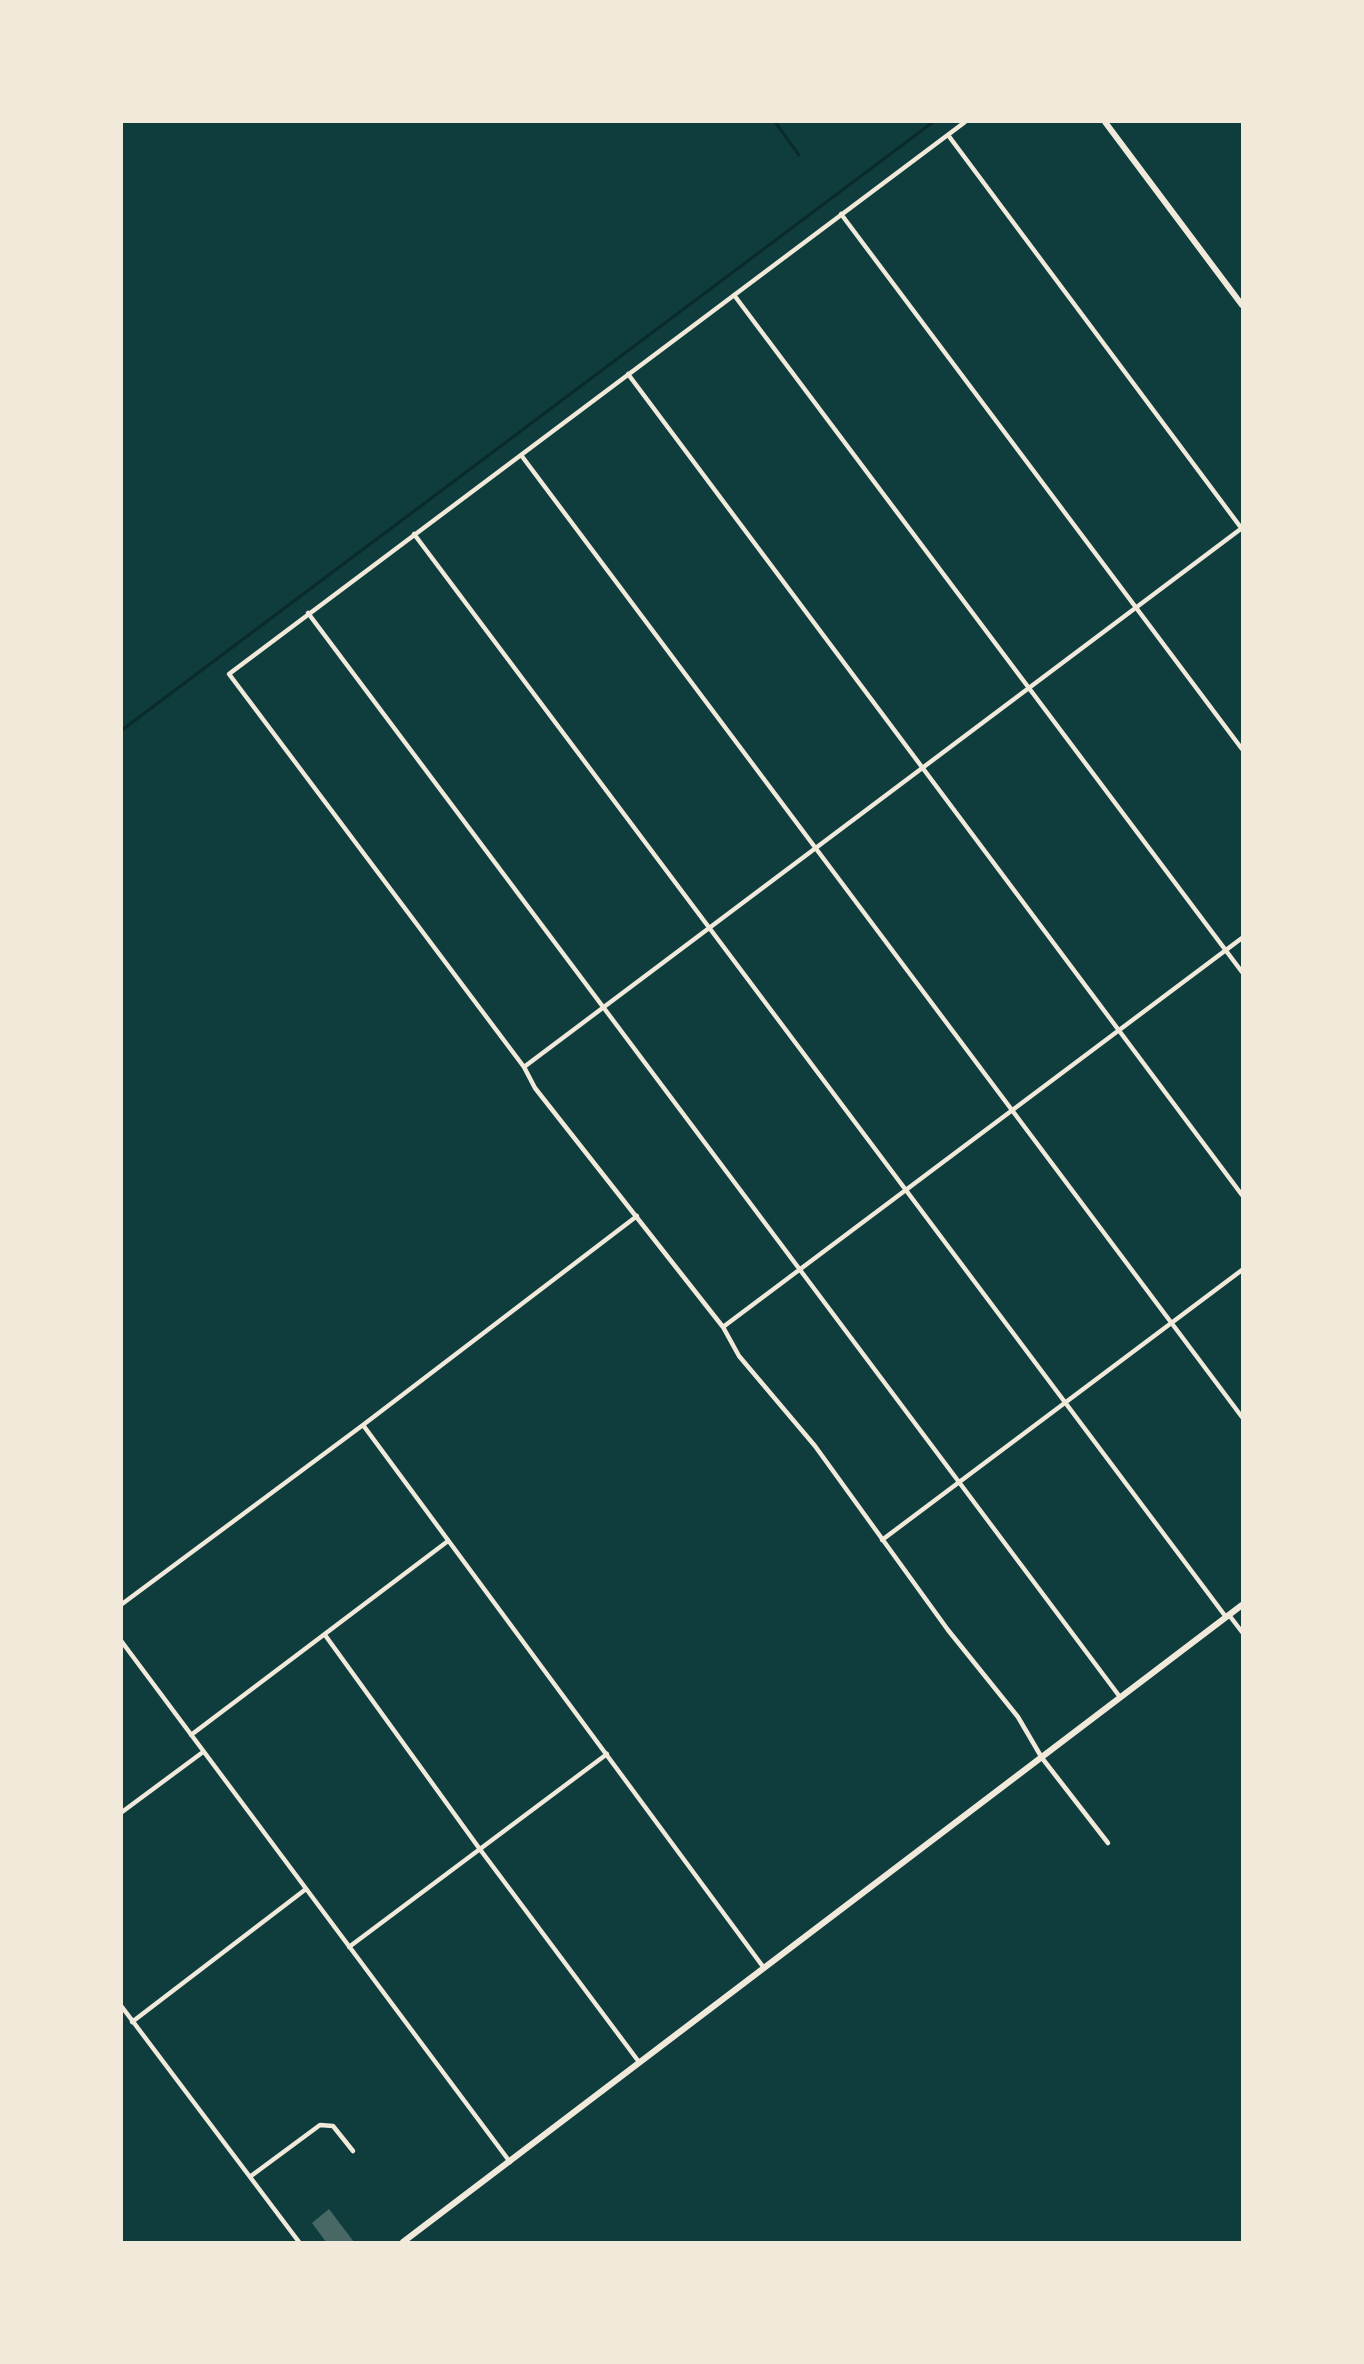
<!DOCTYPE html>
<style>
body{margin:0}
#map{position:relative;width:1364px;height:2364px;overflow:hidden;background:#0f3d3e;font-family:Helvetica,sans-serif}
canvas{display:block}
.frame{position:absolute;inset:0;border:123px solid #f1e9da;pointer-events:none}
</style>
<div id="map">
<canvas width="1364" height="2364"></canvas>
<div class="frame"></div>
</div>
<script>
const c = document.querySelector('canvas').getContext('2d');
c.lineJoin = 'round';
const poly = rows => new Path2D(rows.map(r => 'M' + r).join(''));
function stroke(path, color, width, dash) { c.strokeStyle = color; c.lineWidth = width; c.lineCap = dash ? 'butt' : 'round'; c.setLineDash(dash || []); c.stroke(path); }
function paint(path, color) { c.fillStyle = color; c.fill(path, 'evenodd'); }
const stream = poly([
 [775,122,799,155],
 [122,730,933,122]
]);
const building = poly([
 [329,2209,354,2242,326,2242,312,2223]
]);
const minor = poly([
 [965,122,229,674,524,1067,535,1088,723,1327,739,1356,815,1446,948,1630,1018,1717,1042,1758,1108,1843],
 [948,135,1242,529],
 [841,214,1242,749],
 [734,295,1242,972],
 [628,374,1242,1195],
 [521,455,1242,1417],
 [414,534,1226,1617],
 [308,613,1120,1697],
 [524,1067,1242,528],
 [723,1327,1242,938],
 [363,1425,764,1968],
 [882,1540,1242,1270],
 [122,1604,363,1425,637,1216],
 [1229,1615,1242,1632],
 [325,1635,479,1848,639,2062],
 [122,1642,510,2162],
 [191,1735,448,1541],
 [122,1812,203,1752],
 [349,1947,607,1754],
 [122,2007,299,2242],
 [132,2022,306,1889],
 [251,2176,320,2125,333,2126,353,2151]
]);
const tertiary = poly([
 [1105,122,1242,305],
 [403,2242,1242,1605]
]);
stroke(stream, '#0a2a2b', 3);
paint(building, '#486865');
stroke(minor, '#f1e9da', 4.5);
stroke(tertiary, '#f1e9da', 6);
</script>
